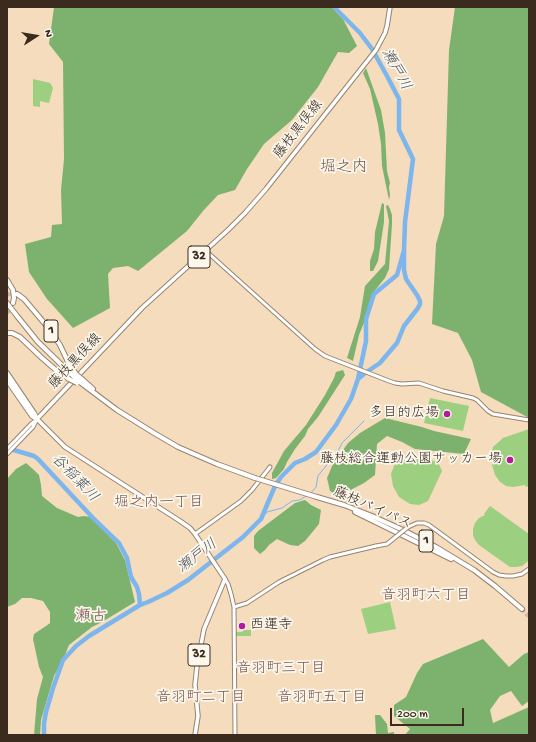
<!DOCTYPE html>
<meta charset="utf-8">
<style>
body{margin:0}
#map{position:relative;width:536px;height:742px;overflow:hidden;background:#f4dcbd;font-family:"Gochi Hand",sans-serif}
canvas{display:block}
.frame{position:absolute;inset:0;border:8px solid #3b2a1e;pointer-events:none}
.north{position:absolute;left:16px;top:16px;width:40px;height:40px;-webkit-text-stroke:3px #fbf7ec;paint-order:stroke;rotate:78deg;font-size:11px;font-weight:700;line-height:16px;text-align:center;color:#3b2a1e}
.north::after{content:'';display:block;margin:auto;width:14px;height:18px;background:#3b2a1e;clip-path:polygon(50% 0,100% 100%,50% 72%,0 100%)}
.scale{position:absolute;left:390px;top:708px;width:74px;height:18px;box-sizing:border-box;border:2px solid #3b2a1e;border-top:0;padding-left:5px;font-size:12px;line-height:14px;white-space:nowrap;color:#3b2a1e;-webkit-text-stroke:3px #fbf7ec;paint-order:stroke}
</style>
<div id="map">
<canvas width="536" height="742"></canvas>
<div class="frame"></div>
<div class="north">N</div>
<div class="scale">200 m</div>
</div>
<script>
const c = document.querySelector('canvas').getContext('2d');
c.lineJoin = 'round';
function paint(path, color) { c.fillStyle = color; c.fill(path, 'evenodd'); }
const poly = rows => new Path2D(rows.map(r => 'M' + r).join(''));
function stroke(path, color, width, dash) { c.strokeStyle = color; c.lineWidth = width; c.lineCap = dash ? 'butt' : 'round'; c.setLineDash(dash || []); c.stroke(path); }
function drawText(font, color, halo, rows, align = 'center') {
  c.font = font + ' "Gochi Hand","Klee One",sans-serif'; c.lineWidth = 3.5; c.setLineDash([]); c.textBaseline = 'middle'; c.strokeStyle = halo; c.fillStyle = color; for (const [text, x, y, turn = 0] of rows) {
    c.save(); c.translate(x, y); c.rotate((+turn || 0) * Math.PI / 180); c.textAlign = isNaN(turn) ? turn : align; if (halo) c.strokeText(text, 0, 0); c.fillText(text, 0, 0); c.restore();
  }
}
const green = poly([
 [33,79,50,83,53,88,49,103,40,101,40,107,33,106],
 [430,398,469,406,463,431,424,423],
 [529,429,529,486,526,487,525,485,513,487,506,486,500,482,495,475,492,465,491,456,493,447,503,438],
 [407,455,438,462,442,471,428,501,419,505,410,504,399,497,393,486,391,474,394,466,398,459],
 [490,506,529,534,529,560,527,562,522,566,516,567,510,567,479,545,475,540,473,535,473,529,475,523,479,518,485,515,484,514],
 [390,602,396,629,368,634,361,609],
 [243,630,251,630,251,636,236,636,236,632,242,632]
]);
const forest = poly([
 [54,7,332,7,337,13,343,19,357,46,349,53,338,52,318,87,292,120,264,144,247,169,235,190,218,195,203,211,187,231,138,271,128,266,113,268,108,274,110,308,73,328,47,299,29,272,25,244,51,237,52,225,62,224,61,190,64,159,63,62,49,44],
 [455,7,529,7,529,418,481,392,472,360,458,333,432,324,436,244,444,216,449,50],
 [366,68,381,110,385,133,387,171,390,183,389,187,390,195,389,200,382,166,381,144,378,124,370,89,363,73],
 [382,203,384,204,384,222,378,261,373,271,370,271,370,261,374,249,375,232],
 [388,205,390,209,392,215,392,224,389,269,385,278,372,294,366,318,359,335,353,361,347,358,360,317,365,286,385,264,389,221,386,206],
 [343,370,345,375,318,417,308,429,305,436,295,449,287,462,284,469,276,478,272,479,272,473,284,451,306,425,325,395,334,378,336,372],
 [385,418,422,427,434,431,471,439,464,454,415,449,402,442,387,436,377,444,375,475,364,483,339,496,330,491,327,478,333,464,348,443,360,433],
 [26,463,34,470,39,475,41,485,42,496,57,508,78,517,84,516,90,517,116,543,125,560,135,602,102,622,92,627,69,645,63,660,54,676,41,720,40,735,34,735,37,699,43,677,39,667,33,639,34,634,46,626,50,623,50,612,43,601,31,598,22,598,15,604,7,607,7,479,16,469],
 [305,500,311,505,321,510,319,524,305,541,298,546,290,545,277,539,269,545,265,550,260,554,254,548,254,536,258,531,295,503],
 [483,639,509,667,524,654,529,652,529,701,522,706,511,691,500,696,490,710,493,723,529,707,529,735,452,735,447,734,447,735,405,735,410,729,394,716,394,705,406,697,417,673,423,664],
 [375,715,380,715,387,724,388,733,394,732,394,735,376,735]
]);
const stream = poly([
 [311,493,316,487,318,476,321,472,337,453,342,443,364,421],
 [261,519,267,512,282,508,292,501,300,500,306,496]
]);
const river = poly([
 [335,7,336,9,360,33,372,49,387,76,399,99,399,130,413,159,405,222,404,250,404,270,406,279,417,295,420,301,420,304,418,308,404,326,397,343,385,357,380,363,365,373,358,379],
 [7,448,34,456,38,459,93,518,119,543,127,558,131,577,137,587,139,594,140,605],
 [44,735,44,723,46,712,53,688,63,660,76,646,89,636,140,605,148,602,167,593,188,580,243,537,261,519,275,486,281,477,295,463,305,459,316,452,336,425,351,399,358,379,366,341,366,319,374,294,397,275,401,261,404,250]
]);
const highwayTunnel = poly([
 [7,295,12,293,16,294],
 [7,313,12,307],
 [522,609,529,617]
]);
const secondary = poly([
 [206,251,315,349,325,356,389,381,395,383,402,384,419,383,443,391,473,398,477,400,488,411,493,414,529,420],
 [7,449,31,424,35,421],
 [7,454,33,427,37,419],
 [408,527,417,523,424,523,429,525,493,572,499,575,506,576,513,576,522,574,529,569],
 [195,534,241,501,252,490,270,467],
 [225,579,228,584,231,594,234,607,235,735],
 [234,607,247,603,279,582,323,560,330,557,376,546]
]);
const primary = poly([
 [195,735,198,716,195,685,197,666,204,629,225,579,195,534,190,528,180,521,65,447,37,419,142,308,228,230,245,213,266,189,376,50,385,33,387,26,390,7]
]);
const highway = poly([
 [7,280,13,290,14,298,13,303],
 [17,294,24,299,51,331,60,345,69,364,76,374],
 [7,303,17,316,38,342,73,376],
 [7,333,12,333,20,337,42,358,57,371,69,379],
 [7,373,34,413,37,419],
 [7,380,32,416,35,418],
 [83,380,93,389],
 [81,383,117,410,154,433,178,447,217,464,255,478],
 [317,497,344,505,372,516,403,530,436,547,474,570,495,586,522,609],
 [355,512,451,559]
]);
const secondaryBridge = poly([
 [376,546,387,544,408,527]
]);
const highwayBridge = poly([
 [76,374,83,380],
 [73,376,81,383],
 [69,379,77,383],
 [255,478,317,497]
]);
const markers = [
 [447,414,4,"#b5179e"],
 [510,460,4,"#b5179e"],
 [242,626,4,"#b5179e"]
];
const shields = [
 [199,257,22],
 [51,331,14],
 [426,541,14],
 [199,655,22]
];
const shieldNames = [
 ["32",199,257],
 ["1",51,331],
 ["1",426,541],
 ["32",199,655]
];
const streetNames = [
 ["藤枝黒俣線",299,130,-52],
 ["藤枝黒俣線",76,362,-47],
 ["藤枝バイパス",372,509,24]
];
const poiNames = [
 ["多目的広場",439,414],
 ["藤枝総合運動公園サッカー場",502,460],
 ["西運寺",250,626,"left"]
];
const waterNames = [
 ["瀬戸川",395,70,61],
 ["谷稲葉川",74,479,46],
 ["瀬戸川",198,557,-37]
];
const neighbourhoodNames = [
 ["堀之内一丁目",159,504],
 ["音羽町六丁目",426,597],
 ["音羽町三丁目",281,670],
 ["音羽町二丁目",201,699],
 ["音羽町五丁目",322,699]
];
const quarterNames = [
 ["堀之内",344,169],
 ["瀬古",91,618]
];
paint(green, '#9ccf7f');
paint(forest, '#7db26e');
stroke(stream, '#7db5ed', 1);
stroke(river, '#7db5ed', 4.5);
stroke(highwayTunnel, '#cfb89d', 4, [4, 2]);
stroke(secondary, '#98836e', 5);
stroke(primary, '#98836e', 5.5);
stroke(highway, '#98836e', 6);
stroke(secondary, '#fff', 3);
stroke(primary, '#fff', 3.5);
stroke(highway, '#fff', 4);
stroke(secondaryBridge, '#98836e', 5, []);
stroke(highwayBridge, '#98836e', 6, []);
stroke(secondaryBridge, '#fff', 3);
stroke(highwayBridge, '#fff', 4);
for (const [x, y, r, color] of markers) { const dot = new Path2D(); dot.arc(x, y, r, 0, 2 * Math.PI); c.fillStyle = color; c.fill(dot); stroke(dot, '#fbf7ec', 1.5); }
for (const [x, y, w] of shields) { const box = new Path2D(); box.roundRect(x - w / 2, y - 11, w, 22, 3); c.fillStyle = '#fbf7ec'; c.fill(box); stroke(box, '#3b2a1e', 1); }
drawText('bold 13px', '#3b2a1e', null, shieldNames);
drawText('14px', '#3b2a1e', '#fbf7ec', streetNames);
drawText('14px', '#3b2a1e', '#fbf7ec', poiNames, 'right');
drawText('italic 15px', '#4f545c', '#fbf7ec', waterNames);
drawText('15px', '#7a554c', '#fbf7ec', neighbourhoodNames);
drawText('16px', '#7a554c', '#fbf7ec', quarterNames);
</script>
